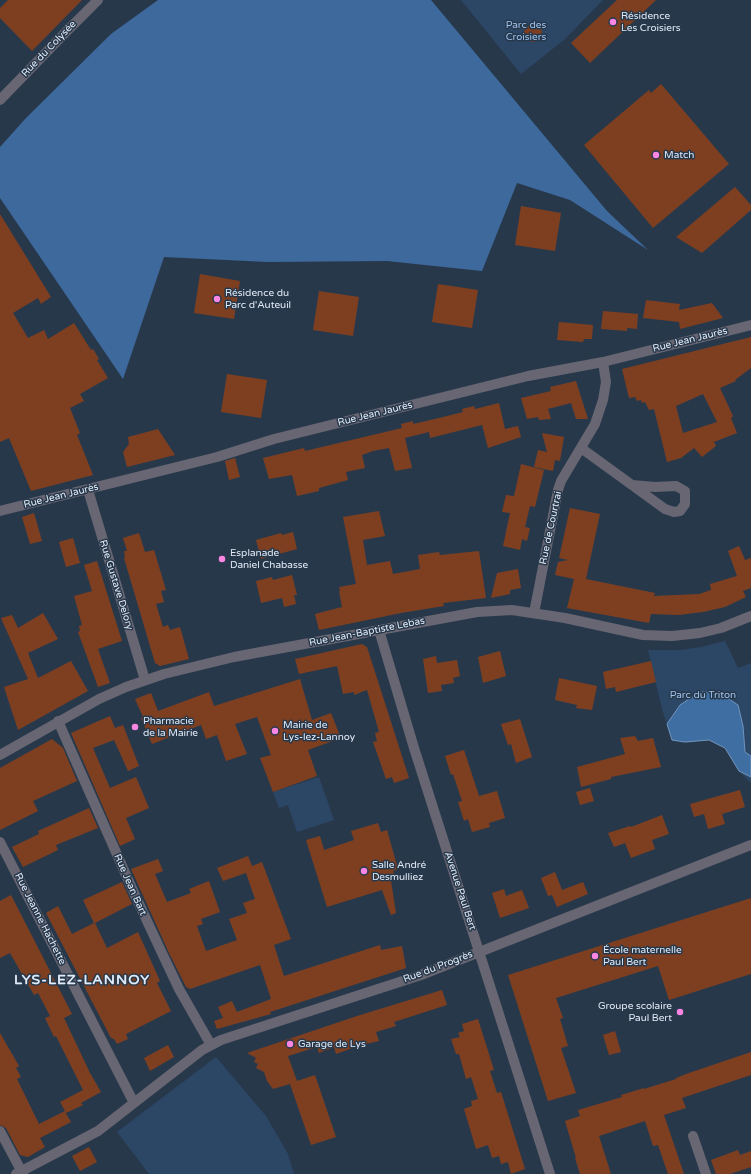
<!DOCTYPE html>
<meta charset="utf-8">
<style>
body{margin:0}
canvas{display:block;background:#28384b}
</style>
<canvas width="751" height="1174"></canvas>
<script>
const c = document.querySelector('canvas').getContext('2d');
c.lineJoin = 'round';
function paint(path, color) { c.fillStyle = color; c.fill(path, 'evenodd'); }
const poly = rows => new Path2D(rows.map(r => 'M' + r).join(''));
function stroke(path, color, width, dash) { c.strokeStyle = color; c.lineWidth = width; c.lineCap = dash ? 'butt' : 'round'; c.setLineDash(dash || []); c.stroke(path); }
function drawText(font, color, halo, rows, align = 'center') {
  c.font = font + ' "Varela Round",sans-serif'; c.lineWidth = 3; c.setLineDash([]); c.textBaseline = 'middle'; c.strokeStyle = halo; c.fillStyle = color; for (const [text, x, y, turn = 0] of rows) {
    c.save(); c.translate(x, y); c.rotate((+turn || 0) * Math.PI / 180); c.textAlign = isNaN(turn) ? turn : align; if (halo) c.strokeText(text, 0, 0); c.fillText(text, 0, 0); c.restore();
  }
}
const green = poly([
 [461,0,603,0,565,39,521,74],
 [725,641,738,668,751,663,751,783,739,771,725,748,709,740,685,743,672,741,662,709,648,650,681,650,701,647],
 [319,777,334,820,297,832,288,805,279,808,273,792],
 [216,1057,266,1116,288,1154,294,1174,149,1174,117,1132]
]);
const forest = poly([
 [158,0,431,0,607,211,648,250,570,200,517,183,482,271,387,261,268,262,164,257,123,379,0,198,0,147,26,118,111,34]
]);
const water = poly([
 [700,692,720,693,738,705,743,726,745,752,751,756,751,777,739,771,725,748,709,740,685,742,672,740,667,724,680,705,700,692]
]);
const building = poly([
 [8,0,82,0,32,51,0,18,0,8],
 [617,0,656,0,590,63,571,43],
 '524 33a9 9 0 1 1 18 0a9 9 0 1 1-18 0Z',
 [661,84,729,164,653,228,584,145,649,90,651,93],
 [735,187,751,205,751,210,702,253,676,237],
 [521,206,561,213,555,251,515,245],
 [0,214,51,297,41,304,38,298,13,313,28,338,44,330,48,339,74,323,91,350,93,349,99,359,97,360,108,378,80,394,84,401,70,408,80,433,77,435,93,475,31,491,9,438,0,442],
 [200,274,240,281,234,319,194,313],
 [438,284,478,290,472,328,432,322],
 [319,291,359,297,353,336,313,330],
 [646,300,680,304,679,310,712,303,723,318,680,329,679,322,643,318],
 [603,311,638,314,637,329,627,328,627,331,601,329],
 [559,322,593,325,592,339,584,339,583,342,557,340],
 [751,337,751,368,735,380,736,381,720,388,733,416,731,418,737,433,714,442,716,446,702,457,694,448,681,458,667,462,654,409,649,410,645,402,642,403,641,400,637,401,635,397,629,398,622,369],
 [703,394,717,422,683,433,676,406],
 [227,374,267,380,261,418,221,412],
 [576,381,588,419,576,419,571,403,548,409,551,419,539,420,538,417,527,419,521,398,551,391,550,387],
 [499,403,505,429,518,426,521,437,488,448,482,425,430,438,429,432,405,438,412,468,395,471,389,448,373,451,362,455,365,468,346,472,348,480,319,488,319,491,297,496,292,475,269,479,263,458,304,448,305,451,402,428,401,424,413,421,413,424,439,418,463,412,462,409,474,406,475,409],
 [158,429,175,455,127,467,123,452,129,444,128,437],
 [542,433,564,437,560,461,555,460,553,471,534,467,538,450,547,452],
 [235,458,240,477,229,480,225,461],
 [521,464,544,470,535,507,530,506,525,527,530,528,527,541,522,539,520,550,503,546,510,513,502,512,506,495,514,496],
 [570,508,600,514,586,579,655,593,654,596,699,594,711,590,710,584,737,576,728,551,739,546,745,560,751,558,751,588,743,591,746,597,725,607,703,612,679,615,651,614,649,623,567,608,574,579,555,575,558,562,568,560,559,558],
 [379,511,385,536,363,540,367,565,390,561,393,574,420,569,418,555,439,552,440,555,479,551,486,598,443,603,444,606,401,613,319,630,315,614,342,607,339,591,340,591,339,587,356,584,343,517],
 [34,513,42,541,30,544,22,517],
 [293,532,297,549,261,559,256,540,281,533,282,535],
 [139,533,145,552,154,550,166,590,161,591,164,602,156,604,163,627,168,625,170,630,180,627,189,659,160,666,155,663,124,558,125,558,124,551,127,551,123,538],
 [73,538,80,563,66,567,59,542],
 [97,561,122,641,98,649,110,683,98,687,78,632,80,631,79,626,82,625,74,596,92,591,84,565],
 [518,569,521,588,510,590,510,594,491,598,497,573],
 [292,575,297,595,294,595,296,604,284,607,282,598,261,603,256,581,272,577,273,580],
 [43,613,58,639,28,653,38,678,71,661,88,691,18,730,4,687,28,679,1,618,12,615,18,628],
 [362,644,367,647,409,778,394,783,392,777,386,779,373,742,377,741,375,733,379,732,367,690,354,695,354,692,343,694,337,666,299,674,295,659],
 [500,651,506,676,483,683,478,657],
 [436,656,437,663,457,660,460,676,453,678,454,683,441,685,442,691,428,693,423,659],
 [651,661,656,682,616,692,615,687,606,689,603,672],
 [559,678,597,686,592,710,576,708,577,705,555,700],
 [300,679,312,720,331,713,341,738,308,750,317,776,273,792,260,758,271,755,257,717,235,724,247,754,226,761,217,735,206,739,201,725,152,744,141,718,143,717,135,699,151,693,158,711,209,692,214,706],
 [110,716,115,728,123,725,139,766,128,771,114,740,93,748,110,788,136,777,149,808,126,818,135,839,120,846,71,733],
 [520,719,532,757,516,763,511,744,508,745,501,724],
 [635,736,638,741,653,738,661,767,611,777,611,779,581,787,577,767,625,754,620,738],
 [52,739,63,748,77,781,33,801,38,811,0,830,0,768],
 [464,750,479,796,497,791,505,818,489,823,490,827,472,832,468,819,464,821,458,802,462,801,453,774,451,775,445,756],
 [590,788,594,801,580,805,576,792],
 [740,790,745,807,722,814,725,824,708,829,704,814,694,817,690,804],
 [89,808,98,828,56,845,58,850,23,867,12,847,39,834,38,831],
 [662,815,669,834,652,840,655,849,631,858,625,843,614,847,608,833,630,826,631,827],
 [378,823,381,832,387,830,398,869,393,871,396,879,391,881,396,913,391,915,382,890,327,907,306,840,320,836,324,850,354,840,351,831],
 [248,856,252,866,262,862,291,939,274,945,284,976,380,945,381,950,402,946,406,968,270,1012,271,1014,217,1029,214,1021,223,1018,218,1007,232,1001,237,1012,271,999,260,965,190,989,186,987,169,953,131,869,158,859,163,871,155,874,167,902,191,893,189,889,209,881,220,912,201,919,203,924,197,926,206,951,237,940,229,919,247,913,243,903,255,899,246,873,223,881,217,868],
 [555,872,562,890,583,882,588,894,557,907,552,895,548,896,541,878],
 [122,882,132,904,95,923,107,948,138,932,160,981,157,983,171,1011,126,1034,128,1039,117,1044,114,1039,111,1038,46,913,58,906,72,934,94,923,83,900],
 [504,889,506,896,522,890,529,908,500,918,492,893],
 [11,895,72,1014,64,1018,90,1073,101,1092,81,1103,83,1105,66,1113,65,1112,71,1122,40,1138,45,1147,28,1157,20,1155,6,1128,0,1125,0,1033,19,1066,16,1068,21,1077,17,1079,39,1124,65,1111,60,1102,83,1090,56,1036,54,1037,45,1018,50,1016,38,993,34,995,10,953,0,958,0,901],
 [751,898,751,974,669,1000,658,966,556,998,563,1018,560,1019,568,1046,561,1048,576,1093,548,1101,508,975],
 [442,990,447,1005,394,1022,396,1026,376,1032,379,1041,366,1044,366,1043,336,1054,334,1047,319,1053,317,1047,288,1056,297,1081,315,1075,336,1137,311,1145,290,1084,273,1089,267,1081,264,1072,256,1068,258,1064,254,1062,256,1058,247,1053,357,1016],
 [478,1019,494,1070,490,1071,497,1093,501,1092,525,1169,511,1174,508,1162,501,1164,499,1156,492,1158,488,1145,476,1149,464,1109,472,1106,471,1101,478,1099,471,1077,466,1079,459,1054,456,1054,451,1039,460,1037,458,1033,464,1031,462,1024],
 [615,1031,621,1052,609,1055,603,1035],
 [168,1045,174,1057,150,1071,144,1058],
 [751,1052,751,1075,682,1098,686,1108,664,1115,684,1174,668,1174,658,1145,653,1146,645,1121,599,1136,611,1174,580,1174,575,1158,576,1158,565,1121,580,1116,578,1110,622,1097,621,1095,644,1088,644,1089,676,1079,676,1078,686,1074],
 [89,1147,97,1162,80,1171,72,1156],
 [738,1150,740,1155,751,1151,751,1167,730,1174,716,1174,711,1160]
]);
const minor = poly([
 [581,448,665,509,674,512,680,511,685,504,685,491,676,486,655,487,632,485],
 [88,490,145,680],
 [0,511,217,457,274,439,528,376,603,362,751,325],
 [534,613,558,490,561,481,595,424,603,400,606,382,603,362],
 [379,630,414,748,550,1174],
 [58,721,134,893,161,951,179,989,211,1045],
 [0,842,134,1103],
 [0,1131,23,1174],
 [693,1136,706,1174],
 [16,1174,98,1131,202,1050,221,1040,421,975,751,845]
]);
const tertiary = poly([
 [0,100,65,33,98,0],
 [0,755,99,699,126,687,164,674,234,657,385,629,477,612,512,610,565,618,643,635,672,636,700,633,721,628,751,616]
]);
const markers = [
 [613,22,4,"#fc86e3"],
 [656,155,4,"#fc86e3"],
 [217,299,4,"#fc86e3"],
 [222,559,4,"#fc86e3"],
 [135,727,4,"#fc86e3"],
 [275,731,4,"#fc86e3"],
 [364,871,4,"#fc86e3"],
 [595,956,4,"#fc86e3"],
 [680,1012,4,"#fc86e3"],
 [290,1044,4,"#fc86e3"]
];
const poiNames = [
 ["Résidence",621,16],
 ["Les Croisiers",621,28],
 ["Match",664,155],
 ["Résidence du",225,293],
 ["Parc d'Auteuil",225,305],
 ["Esplanade",230,553],
 ["Daniel Chabasse",230,565],
 ["Pharmacie",143,721],
 ["de la Mairie",143,733],
 ["Mairie de",283,725],
 ["Lys-lez-Lannoy",283,737],
 ["Salle André",372,865],
 ["Desmulliez",372,877],
 ["École maternelle",603,950],
 ["Paul Bert",603,962],
 ["Groupe scolaire",672,1006,"right"],
 ["Paul Bert",672,1018,"right"],
 ["Garage de Lys",298,1044]
];
const parkNames = [
 ["Parc des",526,25],
 ["Croisiers",526,37],
 ["Parc du Triton",703,695]
];
const streetNames = [
 ["Rue du Colysée",49,49,-46],
 ["Rue Jean Jaurès",690,340,-14],
 ["Rue Jean Jaurès",375,414,-14],
 ["Rue Jean Jaurès",61,496,-14],
 ["Rue de Courtrai",551,528,-78],
 ["Rue Gustave Delory",116,585,73],
 ["Rue Jean-Baptiste Lebas",367,632,-11],
 ["Rue Jean Bart",130,885,66],
 ["Avenue Paul Bert",460,891,72],
 ["Rue Jeanne Hachette",40,919,63],
 ["Rue du Progrès",438,967,-21]
];
const districtNames = [
 ["LYS-LEZ-LANNOY",82,980]
];
paint(green, '#2c4666');
paint(forest, '#3d699d');
paint(water, '#3f6ea2');
stroke(water, '#7094bc', 1);
paint(building, '#7e3f20');
stroke(minor, '#676672', 10);
stroke(tertiary, '#676672', 10);
for (const [x, y, r, color] of markers) { const dot = new Path2D(); dot.arc(x, y, r, 0, 2 * Math.PI); c.fillStyle = color; c.fill(dot); stroke(dot, '#28384b', 1.5); }
drawText('10px', '#e1ebf7', '#28384b', poiNames, 'left');
drawText('10px', '#9dc2ef', '#28384b', parkNames);
drawText('10px', '#e1ebf7', '#28384b', streetNames);
c.letterSpacing = '1px';
drawText('bold 14px', '#e1ebf7', '#28384b', districtNames);
c.letterSpacing = '0px';
</script>
